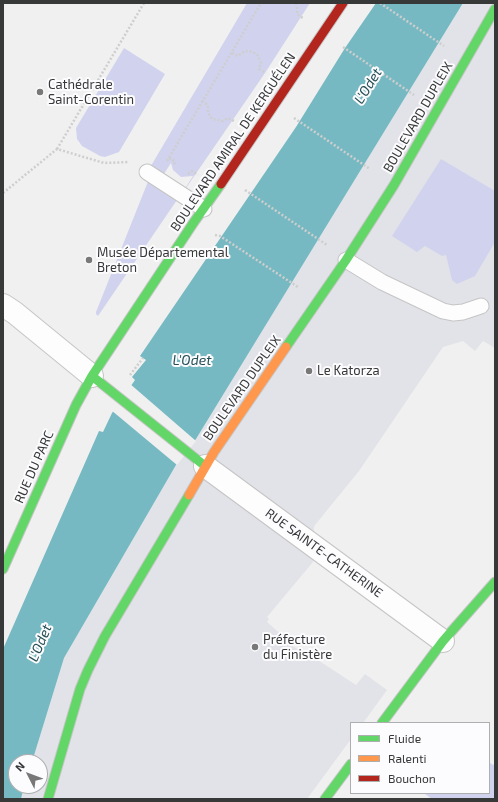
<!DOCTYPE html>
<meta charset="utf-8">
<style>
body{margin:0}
#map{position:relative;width:498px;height:802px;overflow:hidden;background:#f0f0f0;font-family:"Exo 2",sans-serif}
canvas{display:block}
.frame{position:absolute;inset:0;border:4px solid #373838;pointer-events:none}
.legend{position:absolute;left:350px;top:722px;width:140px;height:72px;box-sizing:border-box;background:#fcfcfe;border:1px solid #adaeaf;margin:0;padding:5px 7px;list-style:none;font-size:12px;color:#373838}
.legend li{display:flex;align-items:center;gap:8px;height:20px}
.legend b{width:20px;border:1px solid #adaeaf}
.north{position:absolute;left:8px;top:754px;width:40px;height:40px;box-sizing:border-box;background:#fcfcfe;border:1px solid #adaeaf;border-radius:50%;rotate:312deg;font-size:11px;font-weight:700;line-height:16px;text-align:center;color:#373838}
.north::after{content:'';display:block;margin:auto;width:14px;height:18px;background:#787878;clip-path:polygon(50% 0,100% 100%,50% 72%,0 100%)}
</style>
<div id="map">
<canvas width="498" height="802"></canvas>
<div class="frame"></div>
<ul class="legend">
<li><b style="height:5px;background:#63d668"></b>Fluide</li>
<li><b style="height:5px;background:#ff974d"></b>Ralenti</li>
<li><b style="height:5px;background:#b3261e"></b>Bouchon</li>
</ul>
<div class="north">N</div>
</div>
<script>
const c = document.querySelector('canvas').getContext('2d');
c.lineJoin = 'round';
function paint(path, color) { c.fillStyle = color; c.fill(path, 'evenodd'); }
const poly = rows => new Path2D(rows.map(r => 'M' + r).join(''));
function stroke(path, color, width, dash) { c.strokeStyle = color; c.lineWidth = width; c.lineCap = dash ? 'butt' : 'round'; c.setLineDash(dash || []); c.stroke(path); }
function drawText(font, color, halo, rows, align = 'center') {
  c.font = font + ' "Exo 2",sans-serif'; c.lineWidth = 4; c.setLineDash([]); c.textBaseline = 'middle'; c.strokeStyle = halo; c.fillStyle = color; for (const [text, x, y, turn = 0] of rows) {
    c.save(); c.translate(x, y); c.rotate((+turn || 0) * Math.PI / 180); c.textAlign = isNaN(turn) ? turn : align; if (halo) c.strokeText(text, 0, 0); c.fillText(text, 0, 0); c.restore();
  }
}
const built = poly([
 [463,3,495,3,495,348,483,341,475,351,463,341,443,347,359,471,315,525,314,527,313,562,267,617,269,619,267,622,284,637,283,640,299,650,301,649,356,685,365,674,387,690,363,723,351,723,351,739,307,799,21,799,24,786,40,786,40,762,32,762,64,658,176,465,196,439]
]);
const green = poly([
 [247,3,310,3,265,73,184,191,179,197,98,316,96,314,96,312,149,179,145,176],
 [171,163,173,170,181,177,193,176,184,190,162,177],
 [124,48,165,74,119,152,105,157,100,156,82,146,77,139,76,128],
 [441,159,495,191,495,242,475,276,457,284,452,280,446,255,442,256,425,246,417,252,392,236],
 [489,762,493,765,495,763,495,799,432,799,425,794,426,793,489,793]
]);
const water = poly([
 [376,3,463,3,196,439,176,465,64,658,32,762,16,762,16,786,24,786,21,799,3,799,3,649,99,431,103,432,112,413,135,380,132,377,146,360,140,356,296,127,345,48]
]);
const pier = poly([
 [129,383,196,441,177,465,111,410]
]);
const path = poly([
 [296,3,297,8,297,14,304,19],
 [380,3,444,46],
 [343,47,414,95],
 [232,53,238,56,245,51,249,51,257,54,261,63,259,69,266,73],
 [202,101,208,105,208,113,212,119,223,121,228,118,234,121],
 [294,118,370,169],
 [57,149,144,3],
 [169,158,175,161,174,166],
 [167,161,261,3],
 [188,174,192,171,198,175],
 [245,190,327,245],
 [3,193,57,149,104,163,129,162],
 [215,235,220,236,298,287],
 [130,375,143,358]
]);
const lane = poly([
 [147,172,204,209],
 [346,260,382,282,443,311,453,313,463,312,481,306]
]);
const street = poly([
 [3,305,15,313,92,376],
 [205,466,443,641]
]);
const fast = poly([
 [286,347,346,260,394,185,495,9],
 [92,376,205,466],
 [3,569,76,405,92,376,194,222,221,184],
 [382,723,443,641,495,582],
 [48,799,80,689,88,670,105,636,189,495],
 [325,799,351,764]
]);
const slow = poly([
 [189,495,214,452,286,347]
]);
const jam = poly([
 [221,184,343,3]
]);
const markers = [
 [40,92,4,"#787878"],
 [89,260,4,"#787878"],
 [309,371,4,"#787878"],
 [255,647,4,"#787878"]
];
const poiNames = [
 ["Cathédrale",48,85],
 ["Saint-Corentin",48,100],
 ["Musée Départemental",97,253],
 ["Breton",97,268],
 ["Le Katorza",317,371],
 ["Préfecture",263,640],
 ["du Finistère",263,655]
];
const streetNames = [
 ["BOULEVARD DUPLEIX",418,117,-60],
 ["BOULEVARD AMIRAL DE KERGUÉLEN",233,142,-56],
 ["BOULEVARD DUPLEIX",242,388,-55],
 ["RUE DU PARC",34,467,-66],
 ["RUE SAINTE-CATHERINE",324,553,36]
];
const waterNames = [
 ["L'Odet",368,86,-58],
 ["L'Odet",192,360],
 ["L'Odet",40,643,-67]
];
paint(built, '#e2e3e8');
paint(green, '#d1d3ee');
paint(water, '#77b9c2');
paint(pier, '#f0f0f0');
stroke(lane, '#c5c5c5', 17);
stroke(street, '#c5c5c5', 24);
stroke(fast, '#c5c5c5', 11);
stroke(slow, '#c5c5c5', 11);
stroke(jam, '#c5c5c5', 11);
stroke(path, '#cecece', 2.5, [2, 2]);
stroke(lane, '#fdfdfd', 15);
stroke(street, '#fdfdfd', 22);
stroke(fast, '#63d668', 9);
stroke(slow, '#ff974d', 9);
stroke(jam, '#b3261e', 9);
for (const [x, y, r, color] of markers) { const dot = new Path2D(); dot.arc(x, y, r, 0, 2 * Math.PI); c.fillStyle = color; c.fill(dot); stroke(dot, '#fcfcfe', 1.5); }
drawText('13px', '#373838', '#fcfcfe', poiNames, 'left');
drawText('13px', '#373838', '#fcfcfe', streetNames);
drawText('italic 14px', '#265057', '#fcfcfe', waterNames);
</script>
